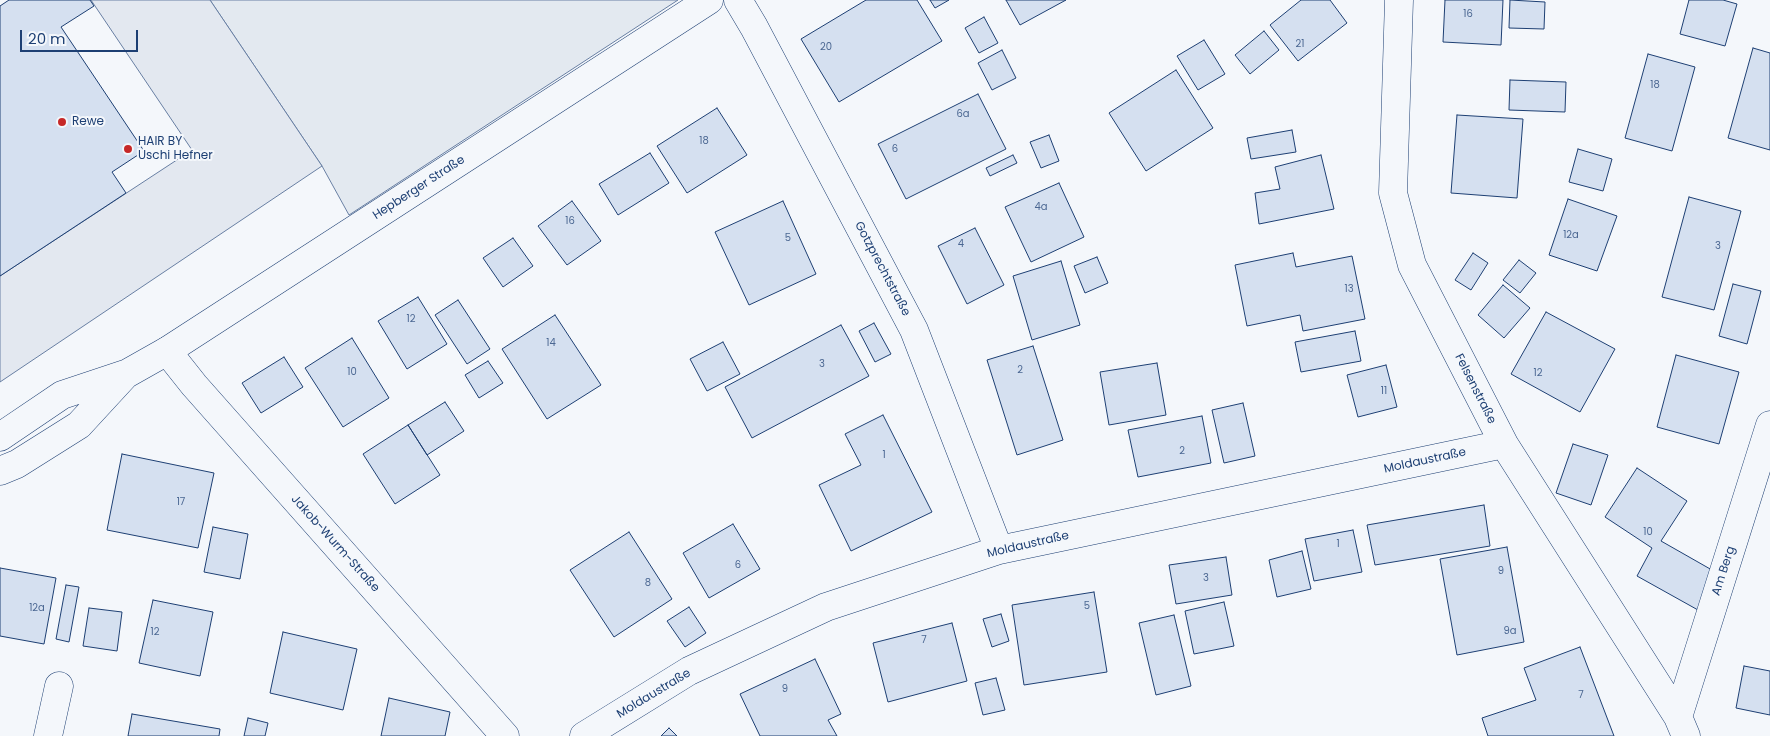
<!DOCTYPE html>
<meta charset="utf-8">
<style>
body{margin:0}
#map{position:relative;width:1770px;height:736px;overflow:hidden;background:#f4f7fb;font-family:Poppins,sans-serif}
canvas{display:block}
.scale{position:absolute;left:20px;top:30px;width:118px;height:22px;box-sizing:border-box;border:2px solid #1d3f73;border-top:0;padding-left:6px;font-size:15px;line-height:18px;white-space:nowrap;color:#1d3f73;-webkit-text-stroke:4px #f4f7fb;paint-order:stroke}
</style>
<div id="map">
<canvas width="1770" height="736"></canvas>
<div class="scale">20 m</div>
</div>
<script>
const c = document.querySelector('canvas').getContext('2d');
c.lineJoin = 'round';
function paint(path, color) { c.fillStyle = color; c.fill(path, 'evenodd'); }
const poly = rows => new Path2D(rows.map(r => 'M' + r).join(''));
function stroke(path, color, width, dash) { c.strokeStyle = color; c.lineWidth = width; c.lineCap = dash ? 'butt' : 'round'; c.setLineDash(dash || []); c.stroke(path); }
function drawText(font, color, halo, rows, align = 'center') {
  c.font = font + ' Poppins,sans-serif'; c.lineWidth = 4; c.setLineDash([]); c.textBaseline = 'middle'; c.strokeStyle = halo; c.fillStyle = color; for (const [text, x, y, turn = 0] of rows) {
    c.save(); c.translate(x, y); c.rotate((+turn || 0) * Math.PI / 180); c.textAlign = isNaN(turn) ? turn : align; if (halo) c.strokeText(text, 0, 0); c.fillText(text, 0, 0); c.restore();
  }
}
const green = poly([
 [210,0,678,0,349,215,322,166,210,0]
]);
const parking = poly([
 [91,0,210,0,322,166,0,382,0,276,192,150,91,0]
]);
const building = poly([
 [9,0,90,0,94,6,61,27,144,151,112,172,126,193,0,276,0,6,9,0],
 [866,0,917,0,942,41,839,102,801,39,866,0],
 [930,0,949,0,935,8,930,0],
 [1006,0,1066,0,1020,25,1006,0],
 [1301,0,1330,0,1347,23,1298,61,1270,25,1301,0],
 [1445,0,1503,0,1501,45,1443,42,1445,0],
 [1510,0,1545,2,1544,29,1509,28,1510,0],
 [1689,0,1723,0,1737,4,1725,46,1680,34,1689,0],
 [984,17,998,43,979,53,965,28,984,17],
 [1264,31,1279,50,1250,74,1235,55,1264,31],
 [1204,40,1225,74,1198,90,1177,56,1204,40],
 [1753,48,1770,53,1770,150,1728,138,1753,48],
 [1002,50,1016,78,992,90,978,63,1002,50],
 [1648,54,1695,67,1672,151,1625,138,1648,54],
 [1176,70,1213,128,1146,171,1109,113,1176,70],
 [1510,80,1566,82,1565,112,1509,110,1510,80],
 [978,94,1006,149,906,199,878,144,978,94],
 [717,108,747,155,687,193,657,146,717,108],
 [1457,115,1523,119,1517,198,1451,193,1457,115],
 [1292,130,1296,152,1251,159,1247,138,1292,130],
 [1049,135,1059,161,1041,168,1030,142,1049,135],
 [1578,149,1612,159,1603,191,1569,182,1578,149],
 [650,153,669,183,618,215,599,184,650,153],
 [1013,155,1017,163,990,176,986,168,1013,155],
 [1321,155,1334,209,1259,224,1255,193,1280,189,1275,167,1321,155],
 [1059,183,1084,237,1031,262,1005,207,1059,183],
 [1689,197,1741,211,1714,310,1662,297,1689,197],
 [1568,199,1617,216,1597,271,1549,255,1568,199],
 [572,201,601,241,567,265,538,226,572,201],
 [783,201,816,274,749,305,715,232,783,201],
 [975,228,1004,285,967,304,938,246,975,228],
 [513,238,533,266,503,287,483,258,513,238],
 [1293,253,1296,267,1352,256,1365,319,1303,331,1300,315,1247,326,1235,265,1293,253],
 [1473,253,1488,263,1471,290,1455,280,1473,253],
 [1097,257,1108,283,1085,293,1074,266,1097,257],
 [1519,260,1536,273,1520,293,1503,280,1519,260],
 [1061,261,1080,325,1032,340,1013,276,1061,261],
 [1733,284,1761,291,1747,344,1719,336,1733,284],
 [1503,285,1530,308,1504,338,1478,315,1503,285],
 [418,297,447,344,407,369,378,321,418,297],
 [458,300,490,349,467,364,435,315,458,300],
 [1546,312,1615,349,1580,412,1511,374,1546,312],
 [555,315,601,385,547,419,502,349,555,315],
 [874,323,891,354,875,362,859,331,874,323],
 [841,325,869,376,752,438,725,387,841,325],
 [1355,331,1361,361,1301,372,1295,342,1355,331],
 [352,338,389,398,343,427,305,368,352,338],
 [723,342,740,374,707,391,690,359,723,342],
 [1033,346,1063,440,1017,455,987,360,1033,346],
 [1676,355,1739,372,1719,444,1657,427,1676,355],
 [284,357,303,387,261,413,242,383,284,357],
 [488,361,503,383,479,398,465,375,488,361],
 [1157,363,1166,415,1109,425,1100,372,1157,363],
 [1386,365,1397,407,1358,417,1347,375,1386,365],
 [445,402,464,431,427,455,408,425,445,402],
 [1243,403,1255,456,1224,463,1212,410,1243,403],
 [883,415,932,512,851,551,819,485,861,465,845,434,883,415],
 [1202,416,1211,463,1138,477,1128,430,1202,416],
 [408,425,440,475,395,504,363,454,408,425],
 [1573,444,1608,455,1591,505,1556,493,1573,444],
 [122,454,214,473,198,548,107,530,122,454],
 [1637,468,1687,501,1661,541,1719,574,1698,610,1637,576,1652,548,1605,517,1637,468],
 [1484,505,1490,546,1375,565,1367,525,1484,505],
 [733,524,760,569,709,598,683,553,733,524],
 [213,527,248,534,240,579,204,572,213,527],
 [1353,530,1362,572,1314,581,1305,539,1353,530],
 [629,532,672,599,614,637,570,570,629,532],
 [1507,547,1524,642,1457,655,1440,559,1507,547],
 [1302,551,1311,589,1277,597,1269,560,1302,551],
 [1226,557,1232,595,1176,604,1169,565,1226,557],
 [0,568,56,578,44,644,0,636,0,568],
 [66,585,79,587,69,642,56,639,66,585],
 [1094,592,1107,672,1024,685,1012,605,1094,592],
 [153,600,213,612,200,676,139,663,153,600],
 [1224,602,1234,646,1194,654,1185,611,1224,602],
 [689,607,706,633,685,647,667,621,689,607],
 [89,608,122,612,117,651,83,646,89,608],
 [1001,614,1009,641,992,647,983,619,1001,614],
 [1174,615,1191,686,1156,695,1139,623,1174,615],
 [952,623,967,681,888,702,873,643,952,623],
 [283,632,357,649,343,710,270,693,283,632],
 [1580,647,1614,736,1488,736,1482,718,1536,700,1524,668,1580,647],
 [815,659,841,714,828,720,837,736,760,736,740,694,815,659],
 [1744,666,1770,671,1770,715,1736,708,1744,666],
 [996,678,1005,710,983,715,975,683,996,678],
 [389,698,450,712,445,736,381,736,389,698],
 [132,714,220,729,219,736,128,736,132,714],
 [248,718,268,723,265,736,244,736,248,718],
 [669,728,677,736,661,736,669,728]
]);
const minor = poly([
 [738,0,754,27,914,330,999,550],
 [1399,0,1393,193,1412,265,1504,444,1678,717,1686,736],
 [167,351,194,385,505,736],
 [1678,717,1770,425],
 [48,736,59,686],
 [584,736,689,671,826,607,999,550,1504,444]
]);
const tertiary = poly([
 [0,437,62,395,128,373,167,351,709,0],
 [0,471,17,464,79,425,126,374]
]);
const markers = [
 [62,122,5,"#c62828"],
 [128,149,5,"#c62828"]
];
const numberNames = [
 ["16",1468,14],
 ["21",1300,44],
 ["20",826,47],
 ["18",1655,85],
 ["6a",963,114],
 ["18",704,141],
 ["6",895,149],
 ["4a",1041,207],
 ["16",570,221],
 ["12a",1571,235],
 ["5",788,238],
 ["4",961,244],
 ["3",1718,246],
 ["13",1349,289],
 ["12",411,319],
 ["14",551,343],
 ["3",822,364],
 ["2",1020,370],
 ["10",352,372],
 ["12",1538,373],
 ["11",1384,391],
 ["2",1182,451],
 ["1",884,455],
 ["17",181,502],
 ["10",1648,532],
 ["1",1338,544],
 ["6",738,565],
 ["9",1501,571],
 ["3",1206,578],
 ["8",648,583],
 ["5",1087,606],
 ["12a",37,608],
 ["9a",1510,631],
 ["12",155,632],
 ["7",924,640],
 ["9",785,689],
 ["7",1581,695]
];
const poiNames = [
 ["Rewe",72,122],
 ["HAIR BY",138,142],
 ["Uschi Hefner",138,156]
];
const streetNames = [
 ["Hepberger Straße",419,188,-33],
 ["Gotzprechtstraße",882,269,62],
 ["Felsenstraße",1475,389,63],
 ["Moldaustraße",1425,461,-12],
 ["Jakob-Wurm-Straße",335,544,48],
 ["Moldaustraße",1028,545,-13],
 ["Am Berg",1724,571,-72],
 ["Moldaustraße",654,694,-31]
];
paint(green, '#e3e9f0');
stroke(green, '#687fa3', 1);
paint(parking, '#e3e8f0');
stroke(parking, '#687fa3', 1);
paint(building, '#d5e0f0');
stroke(building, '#1d3f73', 1);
stroke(minor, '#1d3f73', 29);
stroke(tertiary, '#1d3f73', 29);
stroke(minor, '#f4f7fb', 28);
stroke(tertiary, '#f4f7fb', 28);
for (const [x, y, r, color] of markers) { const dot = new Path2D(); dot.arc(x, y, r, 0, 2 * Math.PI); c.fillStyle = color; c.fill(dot); stroke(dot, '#f4f7fb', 2); }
drawText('10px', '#4b6792', null, numberNames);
drawText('12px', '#1d3f73', '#f4f7fb', poiNames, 'left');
drawText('12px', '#1d3f73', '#f4f7fb', streetNames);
</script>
